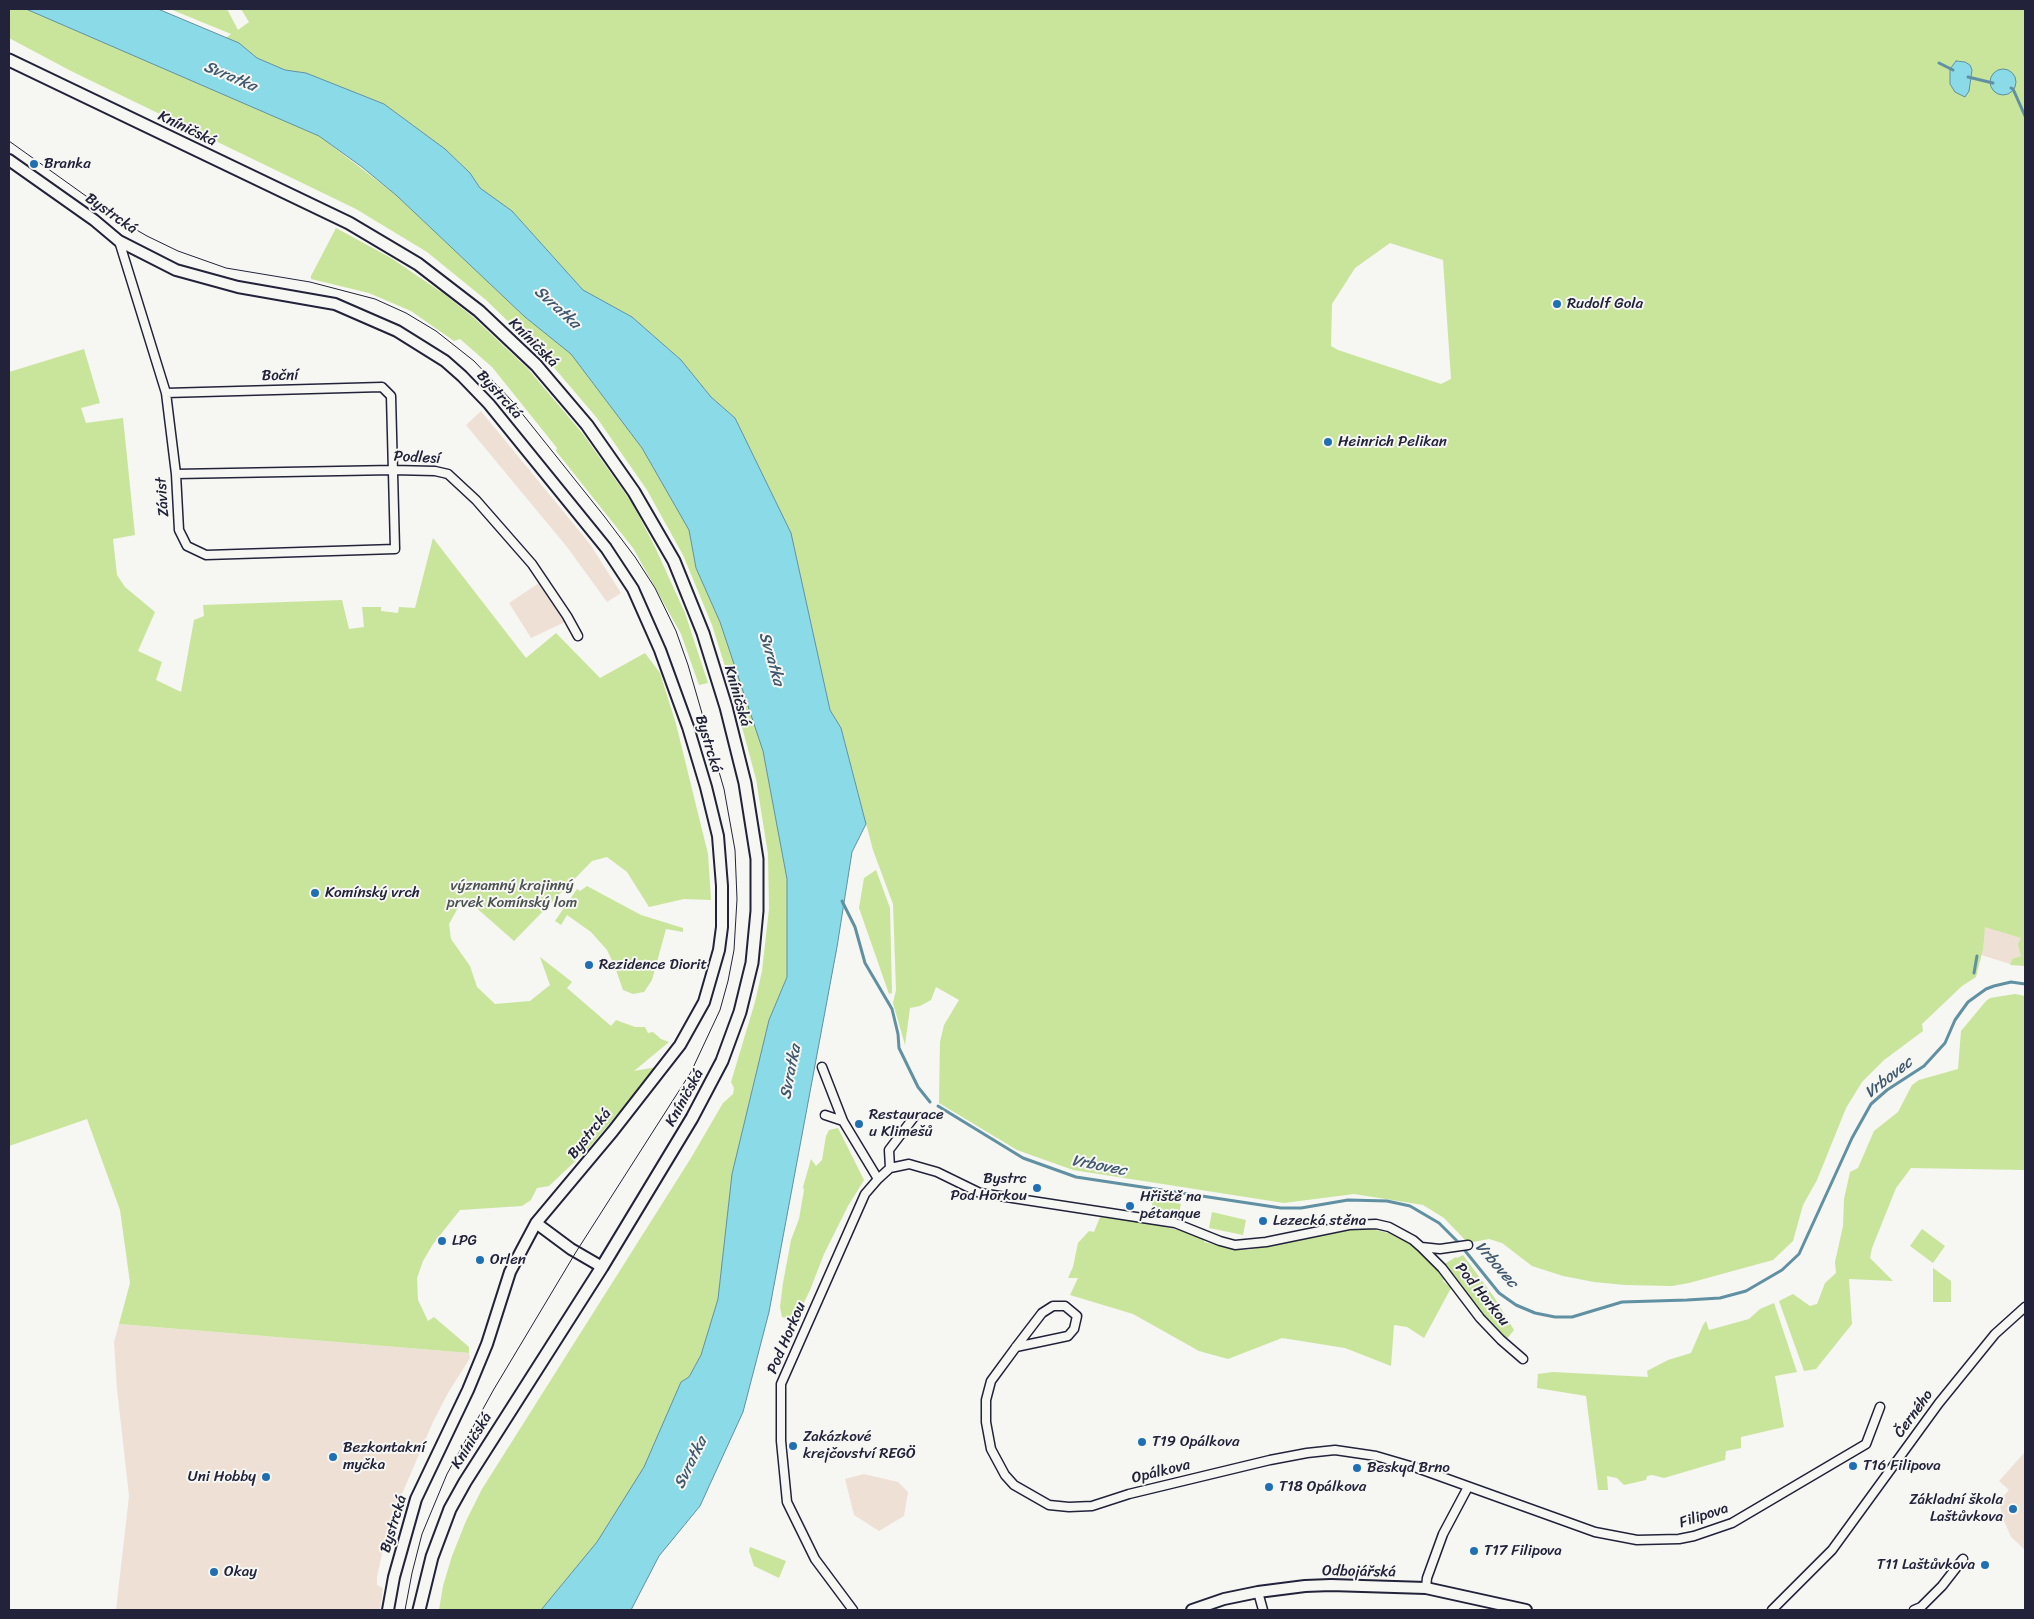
<!DOCTYPE html>
<meta charset="utf-8">
<style>
body{margin:0}
#map{position:relative;width:2034px;height:1619px;overflow:hidden;background:#f6f6f2;font-family:Sriracha,sans-serif}
canvas{display:block}
.frame{position:absolute;inset:0;border:10px solid #22223b;pointer-events:none}
</style>
<div id="map">
<canvas width="2034" height="1619"></canvas>
<div class="frame"></div>
</div>
<script>
const c = document.querySelector('canvas').getContext('2d');
c.lineJoin = 'round';
function paint(path, color) { c.fillStyle = color; c.fill(path, 'evenodd'); }
const poly = rows => new Path2D(rows.map(r => 'M' + r).join(''));
function stroke(path, color, width, dash) { c.strokeStyle = color; c.lineWidth = width; c.lineCap = dash ? 'butt' : 'round'; c.setLineDash(dash || []); c.stroke(path); }
function drawText(font, color, halo, rows, align = 'center') {
  c.font = font + ' Sriracha,sans-serif'; c.lineWidth = 4; c.setLineDash([]); c.textBaseline = 'middle'; c.strokeStyle = halo; c.fillStyle = color; for (const [text, x, y, turn = 0] of rows) {
    c.save(); c.translate(x, y); c.rotate((+turn || 0) * Math.PI / 180); c.textAlign = isNaN(turn) ? turn : align; if (halo) c.strokeText(text, 0, 0); c.fillText(text, 0, 0); c.restore();
  }
}
const built = poly([
 [481,411,590,544,621,593,607,602,567,547,466,425],
 [539,583,565,622,531,638,509,603],
 [1985,926,2022,938,2021,956,2012,959,2010,964,1981,955],
 [119,1324,469,1353,470,1358,448,1393,433,1422,401,1496,383,1549,377,1577,377,1585,383,1588,380,1610,116,1610,129,1496,117,1389,114,1342],
 [2025,1452,2025,1550,2011,1537,2002,1516,1999,1501,2009,1490,1999,1481],
 [864,1474,898,1482,908,1492,904,1516,879,1531,854,1515,845,1479]
]);
const green = poly([
 [9,9,26,9,319,136,396,195,525,317,571,354,642,448,689,530,696,568,720,622,763,751,787,879,787,977,769,1020,732,1174,718,1299,701,1355,689,1377,681,1382,645,1467,597,1542,541,1610,439,1610,443,1586,452,1556,466,1521,482,1489,691,1158,723,1103,733,1094,734,1088,731,1082,755,1002,762,971,769,909,768,854,756,779,729,679,712,625,683,555,647,490,597,418,545,357,486,300,427,252,356,209,71,71,9,38],
 [170,9,227,9,238,30,249,22,241,9,2025,9,2025,966,2010,965,2012,959,2021,956,2018,944,2021,938,1985,927,1983,949,1976,977,1962,986,1922,1024,1923,1031,1884,1060,1862,1082,1846,1108,1817,1180,1803,1205,1793,1241,1773,1260,1689,1283,1672,1286,1625,1285,1594,1282,1563,1276,1532,1266,1502,1243,1489,1239,1468,1243,1444,1218,1423,1205,1354,1194,1284,1203,1073,1170,1017,1150,939,1103,940,1042,944,1025,959,1000,936,987,931,1000,920,1006,910,1008,905,1045,893,1003,896,990,893,904,873,850,841,728,830,710,791,533,735,418,711,397,681,360,632,317,583,290,512,211,480,188,470,173,445,149,384,104,306,73,285,70,257,58,239,43,226,38,231,34],
 [1956,61,1965,62,1970,65,1972,70,1969,91,1950,69],
 [1390,243,1443,260,1451,379,1441,384,1338,350,1331,346,1332,304,1355,268],
 [336,228,391,258,444,294,473,317,528,369,583,434,632,503,655,547,685,613,708,683,699,685,681,634,633,548,556,451,557,448,492,367,460,339,454,341,411,311,369,293,311,279,311,276],
 [84,349,100,403,81,408,86,423,123,418,135,535,113,539,117,575,125,587,155,612,138,651,162,662,156,680,181,692,194,620,204,616,203,605,342,600,349,629,364,627,362,607,381,607,381,611,398,613,399,607,415,608,433,538,526,658,556,633,600,678,645,653,660,673,676,724,708,854,711,900,684,899,649,907,627,872,607,857,592,861,514,941,464,897,449,924,451,939,470,966,477,987,495,1004,530,1001,550,985,540,957,572,982,567,988,611,1026,616,1020,635,1027,645,1027,648,1033,653,1032,661,1039,669,1042,634,1071,657,1067,587,1150,549,1186,537,1188,531,1200,522,1206,460,1210,433,1244,423,1261,417,1278,418,1300,428,1321,434,1317,469,1347,469,1353,119,1324,130,1283,120,1210,87,1119,9,1146,9,372],
 [876,870,890,908,892,993,889,994,859,908,864,878],
 [587,886,641,915,683,928,683,932,666,929,652,980,644,992,633,994,623,990,615,967,607,950,591,932,567,915,561,925,555,921,577,889,580,891],
 [2015,994,2025,996,2025,1170,1911,1168,1896,1188,1872,1248,1870,1258,1893,1281,1849,1279,1852,1324,1816,1369,1804,1371,1779,1301,1793,1294,1810,1306,1817,1304,1825,1283,1836,1273,1835,1262,1843,1226,1844,1199,1850,1172,1858,1168,1874,1131,1898,1112,1912,1085,1919,1080,1958,1069,1961,1031,1986,1001,1990,998],
 [838,1128,864,1180,848,1206,824,1254,810,1290,798,1315,790,1319,782,1317,780,1307,783,1283,791,1240,799,1219,804,1190,803,1187,811,1159,816,1166,822,1160,826,1136,829,1130],
 [1153,1199,1181,1204,1178,1218,1151,1213],
 [1212,1212,1246,1220,1243,1235,1209,1228],
 [1100,1217,1146,1223,1178,1230,1204,1238,1204,1242,1235,1250,1248,1250,1349,1229,1350,1228,1364,1227,1388,1233,1411,1244,1431,1263,1444,1279,1443,1281,1451,1288,1424,1338,1407,1327,1394,1325,1391,1366,1345,1348,1282,1338,1228,1359,1199,1351,1133,1314,1070,1295,1078,1278,1068,1278,1073,1267,1078,1243,1089,1231,1094,1232],
 [1922,1229,1945,1246,1933,1263,1910,1246],
 [1463,1255,1494,1297,1514,1330,1506,1340,1494,1328,1443,1265,1456,1257,1457,1258],
 [1933,1268,1951,1281,1951,1302,1933,1302],
 [1774,1303,1797,1372,1775,1376,1784,1427,1741,1437,1741,1448,1726,1451,1725,1460,1664,1478,1652,1475,1647,1476,1646,1480,1624,1485,1617,1478,1607,1476,1608,1490,1598,1490,1586,1396,1537,1388,1538,1374,1553,1372,1648,1377,1647,1371,1668,1360,1691,1353,1703,1325,1706,1321,1709,1330,1749,1319,1760,1309],
 [750,1547,786,1561,779,1578,754,1566,749,1551]
]);
const water = poly([
 [26,9,158,9,239,43,257,58,285,70,306,73,384,104,445,149,470,173,480,188,512,211,583,290,632,317,681,360,711,397,735,418,791,533,830,710,841,728,866,824,852,852,837,947,769,1312,743,1412,700,1506,659,1556,631,1610,541,1610,597,1542,644,1467,681,1382,689,1377,701,1355,718,1299,732,1174,769,1020,787,977,787,879,763,751,720,622,696,568,689,530,642,448,571,354,525,317,396,195,362,167,319,136,26,9],
 [1956,61,1965,62,1970,65,1972,70,1969,91,1965,97,1955,92,1950,84,1950,69,1956,61],
 '1990 82a13 13 0 1 1 26 0a13 13 0 1 1-26 0Z'
]);
const stream = poly([
 [1939,63,1953,70],
 [1968,77,1993,83],
 [2011,88,2013,89,2025,116],
 [842,901,855,927,865,963,892,1009,898,1034,899,1048,918,1087,930,1102],
 [1974,973,1977,956],
 [938,1106,1023,1158,1076,1177,1281,1208,1301,1208,1348,1200,1387,1201,1410,1206,1439,1223,1458,1242,1499,1293,1516,1305,1535,1313,1555,1317,1572,1317,1622,1302,1687,1300,1720,1298,1746,1291,1782,1270,1799,1254,1852,1138,1871,1104,1887,1090,1924,1066,1945,1043,1955,1020,1968,1002,1986,989,1994,986,2011,982,2025,984]
]);
const minor = poly([
 [119,241,166,393,176,474,179,530,187,546,206,555,395,549,391,396,382,387,166,393],
 [176,474,393,470,435,471,448,474,476,500,532,564,567,616,578,636],
 [822,1067,843,1121,878,1179],
 [825,1115,843,1121],
 [890,1168,889,1150,914,1117],
 [1421,1247,1442,1268,1480,1318,1501,1340,1523,1359],
 [1016,1347,1068,1336,1074,1329,1077,1316,1065,1306,1053,1306,1042,1313,1016,1347,991,1381,986,1400,986,1422,991,1449,1005,1475,1014,1485,1049,1505,1069,1507,1092,1506,1129,1494,1270,1460,1307,1453,1335,1450,1376,1456,1417,1468,1595,1532,1637,1540,1679,1539,1694,1536,1732,1523,1866,1444,1880,1407],
 [1426,1588,1427,1578,1443,1534,1468,1487],
 [1258,1592,1263,1610],
 [853,1610,815,1559,787,1502,781,1441,781,1384,865,1194,878,1179,890,1168,909,1164,937,1172,980,1193,1175,1223,1220,1241,1235,1245,1266,1242,1349,1225,1376,1224,1389,1227,1413,1240,1421,1247,1440,1249,1468,1245],
 [1772,1610,1832,1550,1939,1403,1995,1334,2025,1307],
 [1914,1610,1921,1607,1942,1586,1963,1559]
]);
const tertiary = poly([
 [9,160,94,220,119,241,176,270,238,287,335,304,397,331,445,361,462,376,489,404,606,548,633,589,660,650,688,727,706,787,718,836,722,886,722,927,719,950,704,1002,680,1045,613,1131,536,1223,510,1272,487,1344,468,1390,416,1499,394,1577,388,1610],
 [536,1223,571,1249,602,1267],
 [1192,1610,1224,1599,1258,1592,1305,1586,1331,1585,1426,1588,1526,1610]
]);
const secondary = poly([
 [9,60,349,223,418,264,479,311,536,365,587,425,634,492,674,561,703,633,726,707,745,783,757,859,757,911,752,963,740,1012,722,1061,692,1118,602,1267,465,1482,450,1509,432,1557,419,1610]
]);
const tram = poly([
 [9,141,121,221,147,236,178,251,226,268,310,282,375,299,406,313,436,331,474,361,512,401,604,516,635,557,655,588,676,631,688,665,724,789,735,850,737,899,734,950,728,981,720,1010,691,1072,576,1252,494,1389,447,1474,422,1534,412,1573,405,1610]
]);
const markers = [
 [34,164,5,"#1f6fb2"],
 [1557,304,5,"#1f6fb2"],
 [1328,442,5,"#1f6fb2"],
 [315,893,5,"#1f6fb2"],
 [589,965,5,"#1f6fb2"],
 [859,1124,5,"#1f6fb2"],
 [1037,1188,5,"#1f6fb2"],
 [1130,1206,5,"#1f6fb2"],
 [1263,1221,5,"#1f6fb2"],
 [442,1241,5,"#1f6fb2"],
 [480,1260,5,"#1f6fb2"],
 [1142,1442,5,"#1f6fb2"],
 [793,1446,5,"#1f6fb2"],
 [333,1457,5,"#1f6fb2"],
 [1853,1466,5,"#1f6fb2"],
 [1357,1468,5,"#1f6fb2"],
 [266,1477,5,"#1f6fb2"],
 [1269,1487,5,"#1f6fb2"],
 [2013,1509,5,"#1f6fb2"],
 [1474,1551,5,"#1f6fb2"],
 [1985,1565,5,"#1f6fb2"],
 [214,1572,5,"#1f6fb2"]
];
const streetNames = [
 ["Kníničská",187,129,26],
 ["Bystrcká",111,214,35],
 ["Kníničská",533,343,45],
 ["Boční",280,376,-1],
 ["Bystrcká",499,395,48],
 ["Podlesí",417,458,3],
 ["Závist",163,497,-94],
 ["Kníničská",737,696,74],
 ["Bystrcká",708,744,73],
 ["Kníničská",685,1098,-61],
 ["Bystrcká",590,1134,-51],
 ["Pod Horkou",1482,1295,51],
 ["Pod Horkou",787,1338,-67],
 ["Černého",1914,1414,-54],
 ["Kníničská",472,1441,-58],
 ["Opálkova",1161,1472,-14],
 ["Filipova",1704,1516,-18],
 ["Bystrcká",394,1524,-73],
 ["Odbojářská",1359,1572,1]
];
const poiNames = [
 ["Branka",44,164],
 ["Rudolf Gola",1567,304],
 ["Heinrich Pelikan",1338,442],
 ["Komínský vrch",325,893],
 ["Rezidence Diorit",599,965],
 ["Restaurace",869,1115],
 ["u Klimešů",869,1132],
 ["Bystrc",1027,1179,"right"],
 ["Pod Horkou",1027,1196,"right"],
 ["Hřiště na",1140,1197],
 ["pétanque",1140,1214],
 ["Lezecká stěna",1273,1221],
 ["LPG",452,1241],
 ["Orlen",490,1260],
 ["Zakázkové",803,1437],
 ["krejčovství REGÖ",803,1454],
 ["T19 Opálkova",1152,1442],
 ["Bezkontakní",343,1448],
 ["myčka",343,1465],
 ["T16 Filipova",1863,1466],
 ["Beskyd Brno",1367,1468],
 ["Uni Hobby",256,1477,"right"],
 ["T18 Opálkova",1279,1487],
 ["Základní škola",2003,1500,"right"],
 ["Laštůvkova",2003,1517,"right"],
 ["T17 Filipova",1484,1551],
 ["T11 Laštůvkova",1975,1565,"right"],
 ["Okay",224,1572]
];
const parkNames = [
 ["významný krajinný",512,886],
 ["prvek Komínský lom",512,903]
];
const waterNames = [
 ["Svratka",230,77,23],
 ["Svratka",557,308,42],
 ["Svratka",771,659,74],
 ["Svratka",791,1072,-79],
 ["Vrbovec",1889,1078,-38],
 ["Vrbovec",1099,1166,11],
 ["Vrbovec",1496,1265,49],
 ["Svratka",691,1463,-64]
];
paint(built, '#efe0d5');
paint(green, '#c9e49b');
paint(water, '#8adae7');
stroke(water, '#6090a2', 1);
stroke(stream, '#6090a2', 3);
stroke(minor, '#22223b', 11);
stroke(tertiary, '#22223b', 14);
stroke(secondary, '#22223b', 15);
stroke(minor, '#f6f6f2', 8);
stroke(tertiary, '#f6f6f2', 10);
stroke(secondary, '#f6f6f2', 11);
stroke(tram, '#22223b', 1);
for (const [x, y, r, color] of markers) { const dot = new Path2D(); dot.arc(x, y, r, 0, 2 * Math.PI); c.fillStyle = color; c.fill(dot); stroke(dot, '#f6f6f2', 2); }
drawText('15px', '#22223b', '#f6f6f2', streetNames);
drawText('15px', '#22223b', '#f6f6f2', poiNames, 'left');
drawText('15px', '#4c5253', '#f6f6f2', parkNames);
drawText('italic 16px', '#41596f', '#f6f6f2', waterNames);
</script>
